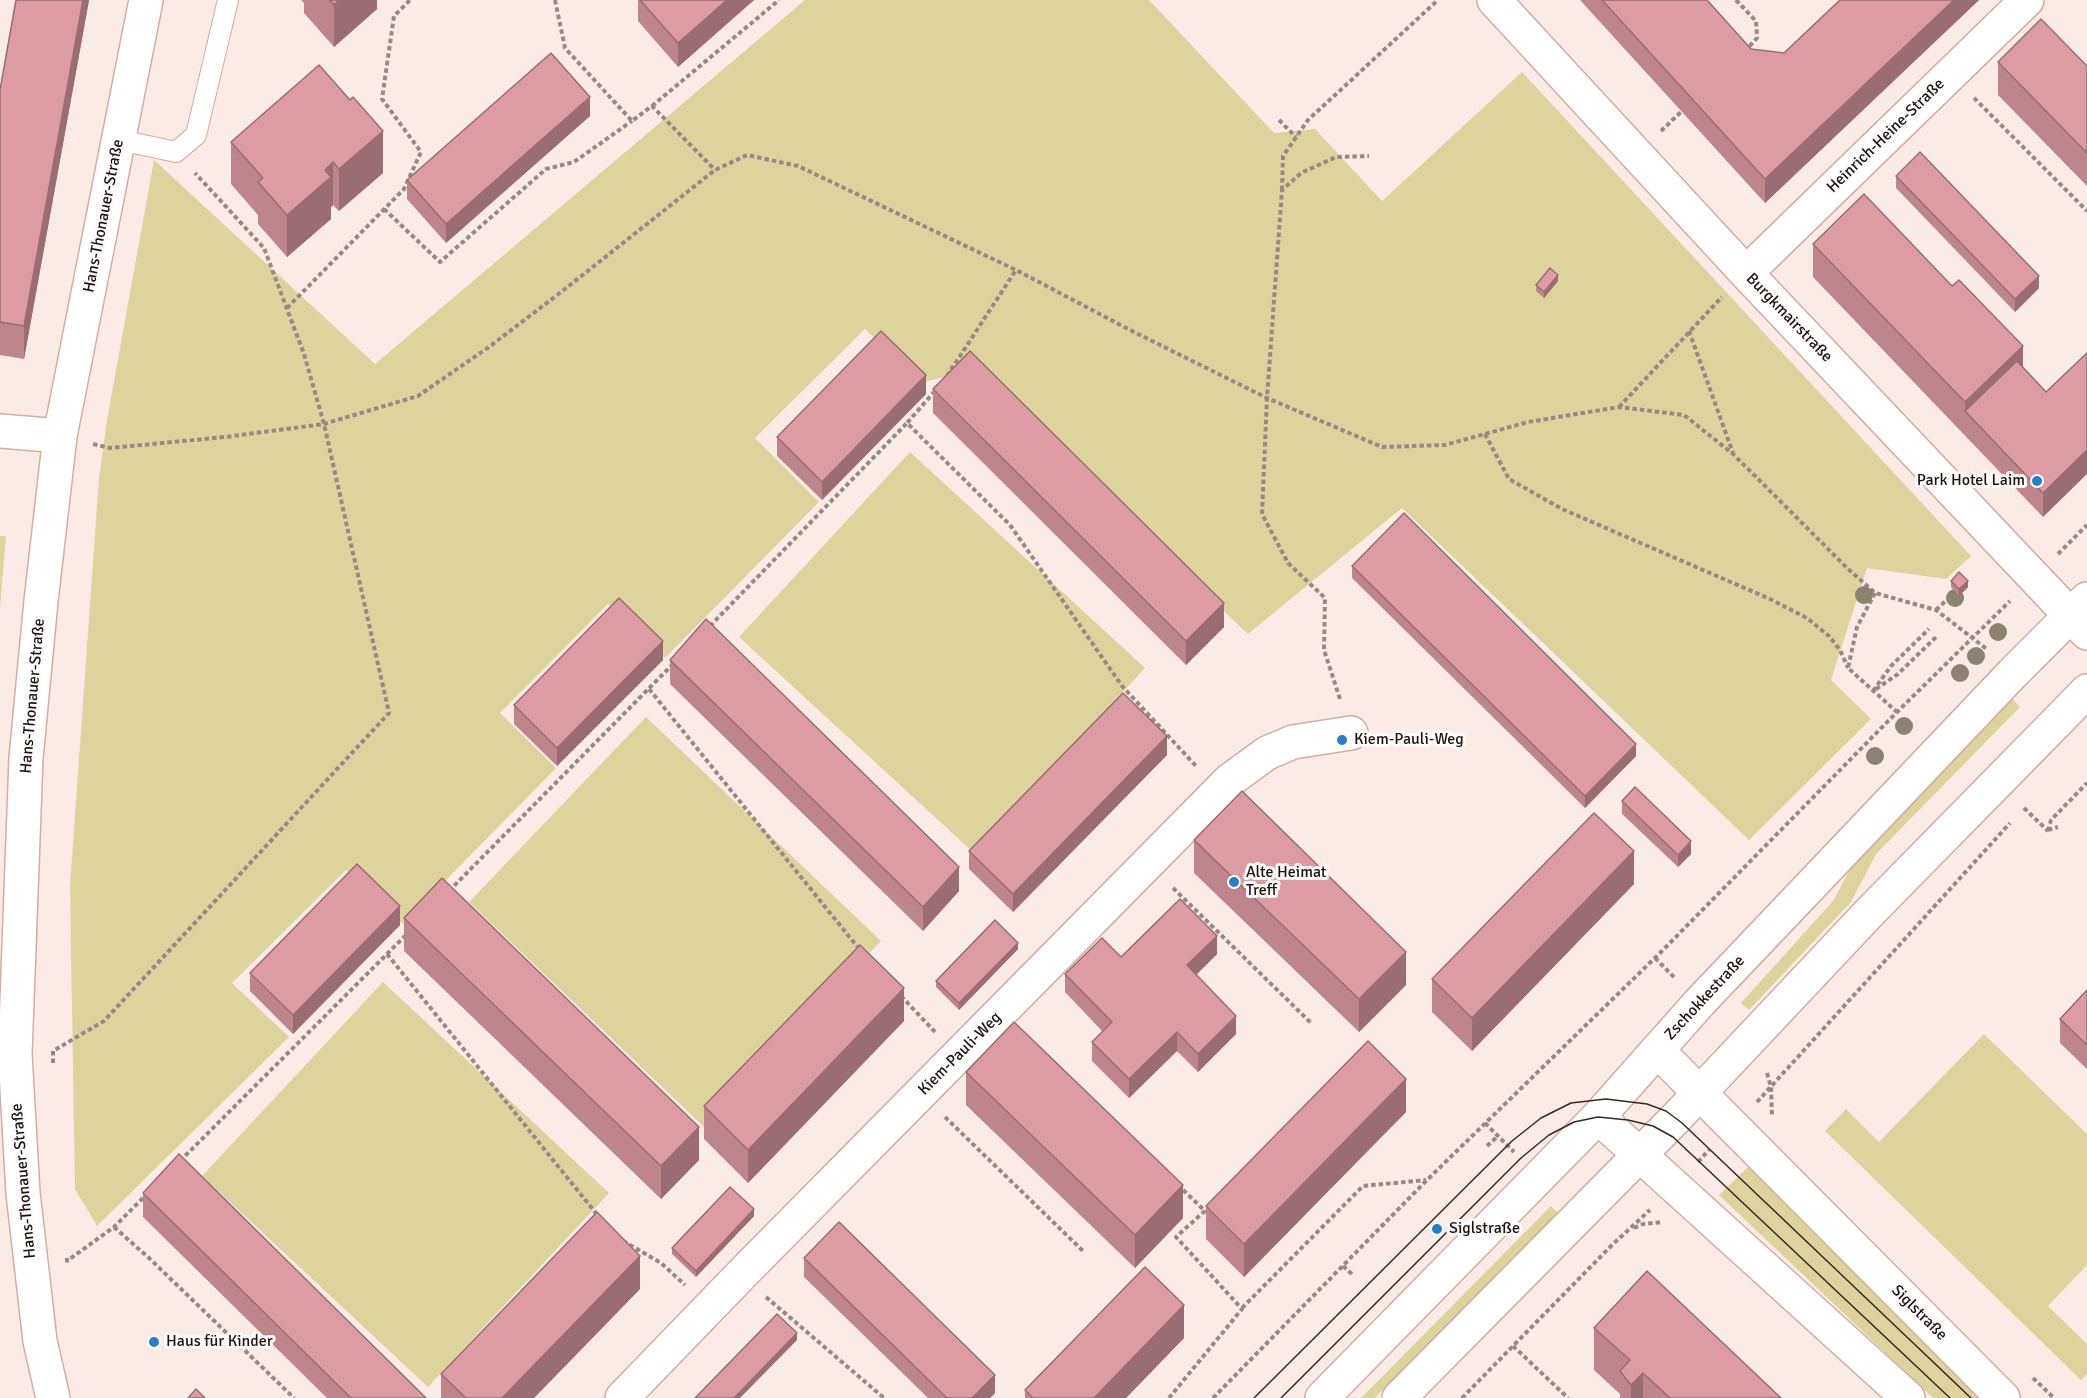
<!DOCTYPE html>
<meta charset="utf-8">
<style>
body{margin:0}
canvas{display:block;background:#fbebe6}
</style>
<canvas width="2087" height="1398"></canvas>
<script>
const c = document.querySelector('canvas').getContext('2d');
c.lineJoin = 'round';
function paint(path, color) { c.fillStyle = color; c.fill(path, 'evenodd'); }
const poly = rows => new Path2D(rows.map(r => 'M' + r).join(''));
function stroke(path, color, width, dash) { c.strokeStyle = color; c.lineWidth = width; c.lineCap = dash ? 'butt' : 'round'; c.setLineDash(dash || []); c.stroke(path); }
function drawText(font, color, halo, rows, align = 'center') {
  c.font = font + ' Signika,sans-serif'; c.lineWidth = 6; c.setLineDash([]); c.textBaseline = 'middle'; c.strokeStyle = halo; c.fillStyle = color; for (const [text, x, y, turn = 0] of rows) {
    c.save(); c.translate(x, y); c.rotate((+turn || 0) * Math.PI / 180); c.textAlign = isNaN(turn) ? turn : align; if (halo) c.strokeText(text, 0, 0); c.fillText(text, 0, 0); c.restore();
  }
}
const green = poly([
 [805,0,1149,0,1274,133,1315,129,1382,201,1522,72,1971,556,1946,579,1867,568,1831,680,1871,719,1749,840,1402,508,1248,634,970,371,919,383,865,329,755,438,819,502,665,658,608,604,500,713,556,768,403,924,346,870,232,983,289,1037,97,1226,75,1189,70,886,99,478,107,420,154,160,375,364],
 [910,452,1145,668,975,854,739,637],
 [0,536,6,536,0,608],
 [2010,696,2020,707,1876,854,1851,902,1749,1010,1741,1003,1833,901,1862,847],
 [646,717,881,941,704,1127,469,902],
 [383,982,609,1193,428,1387,202,1176],
 [1984,1034,2087,1134,2087,1265,2048,1306,2087,1344,2087,1374,2081,1380,1825,1131,1846,1109,1879,1142],
 [1748,1167,1984,1398,1933,1398,1719,1195],
 [1551,1206,1558,1213,1375,1398,1361,1398]
]);
const path = poly([
 [555,0,565,48,632,121,652,106,715,170],
 [1736,0,1756,21,1757,38,1746,50],
 [1974,98,2087,211],
 [652,106,779,0],
 [1279,120,1296,137],
 [1661,131,1682,111],
 [1282,190,1283,156,1308,120,1438,0],
 [384,209,440,262,546,169,574,162,632,121],
 [287,308,404,189,421,152,382,99,394,16,410,0],
 [1689,331,1733,453],
 [947,376,1016,270],
 [935,391,907,423,1010,525,1122,686,1196,766],
 [1619,407,1722,297],
 [1485,434,1509,479,1562,509,1770,599,1807,618,1829,636,1840,650,1848,668],
 [93,444,110,448,225,437,324,424,418,396,489,347,565,289,715,170,747,155,798,166,1016,270,1130,330,1267,398,1382,447,1445,445,1528,422,1619,407,1684,415,1733,454,1847,568,1875,593,1936,610,1988,650],
 [2058,554,2087,525],
 [1875,593,1857,627,1848,668,1897,712],
 [1936,610,1957,590],
 [710,626,907,423],
 [649,689,860,950],
 [1876,689,1898,674,1937,636],
 [1873,691,1891,666,1929,629],
 [1340,699,1324,650,1325,598,1288,563,1262,514,1267,398,1282,190,1301,173,1336,157,1369,156],
 [2024,808,2048,831],
 [2048,830,2058,827],
 [2048,831,2051,820,2087,783],
 [1173,888,1312,1024],
 [449,891,671,666],
 [387,954,599,1217],
 [1655,958,1675,978],
 [901,996,935,1032],
 [53,1063,53,1051,104,1021,389,713,324,424,304,354,264,248,195,173],
 [1767,1073,1771,1087,1772,1116],
 [1757,1102,2010,823],
 [945,1117,1084,1252],
 [1485,1123,1514,1152],
 [1487,1146,1498,1136],
 [180,1161,406,935],
 [1698,1162,1709,1150],
 [114,1227,149,1258,294,1398],
 [1634,1228,1643,1224,1662,1222],
 [623,1241,661,1263,685,1285],
 [67,1258,67,1261,114,1227,145,1196],
 [1343,1266,1353,1275],
 [766,1297,884,1398],
 [1242,1308,1363,1186,1426,1180],
 [1513,1346,1568,1398],
 [2033,1378,2054,1398],
 [1169,1398,1242,1309,1176,1237,1205,1211,1179,1186],
 [1213,1398,1427,1180,1661,952,1897,712,2010,601],
 [1462,1398,1612,1245,1650,1210]
]);
const service = poly([
 [120,140,176,152,196,135,228,0]
]);
const minor = poly([
 [1494,0,1746,273,2087,633],
 [1746,273,2027,0],
 [0,431,60,436],
 [1657,1050,2003,1398],
 [1598,1117,1908,1398],
 [53,1398,40,1341,23,1193,15,1054,26,758,41,601,60,436,146,0],
 [622,1398,740,1276,1230,780,1267,753,1293,742,1351,733]
]);
const secondary = poly([
 [1322,1398,1598,1117,1700,1002,2012,674,2087,599],
 [1399,1398,1676,1118,1869,913,2087,691]
]);
const tram = poly([
 [1254,1398,1512,1141,1541,1118,1571,1103,1606,1099,1647,1104,1666,1111,1682,1123,1971,1398],
 [1281,1398,1521,1158,1549,1135,1574,1122,1598,1117,1628,1120,1653,1126,1673,1137,1950,1398]
]);
const trees = [
 [1864,595],
 [1955,598],
 [1998,632],
 [1976,656],
 [1960,673],
 [1904,726],
 [1875,756]
];
const wall = poly([
 [89,0,24,359,0,355,0,90],
 [301,0,377,0,377,9,334,47,304,13,304,3],
 [638,0,754,0,678,67,638,21],
 [1580,0,1707,0,1751,49,1784,53,1840,0,1979,0,1765,203],
 [1998,62,2087,66,2087,186,1998,95],
 [590,116,446,243,407,199,407,180],
 [231,142,383,173,339,211,333,205,331,207,331,219,287,257,258,224,258,215,231,184],
 [1896,176,2039,288,2015,312,1896,188],
 [1813,244,2023,368,2046,392,2043,517,1813,277],
 [1558,281,1544,298,1536,291,1536,285],
 [933,389,1224,627,1186,665,933,413],
 [926,394,822,500,777,456,777,437],
 [1352,566,1636,756,1585,808,1352,578],
 [1951,581,1968,587,1959,596,1951,587],
 [663,660,557,766,514,724,514,705],
 [670,660,959,891,923,931,670,684],
 [1167,755,1013,912,969,869,969,851],
 [1622,801,1691,854,1678,867,1622,814],
 [1194,840,1406,985,1359,1032,1194,873],
 [1634,884,1472,1051,1432,1012,1432,979],
 [404,918,699,1160,661,1199,404,951],
 [400,925,293,1034,250,991,250,973],
 [1018,949,959,1010,936,987,936,981],
 [1217,954,1196,975,1236,1034,1198,1072,1177,1051,1129,1098,1092,1061,1092,1042,1103,1032,1065,992,1065,974,1121,957],
 [2087,990,2087,1069,2060,1043,2060,1019],
 [904,1021,748,1183,704,1139,704,1106],
 [966,1072,1183,1218,1135,1268,966,1105],
 [1406,1112,1244,1277,1206,1239,1206,1206],
 [143,1193,426,1398,327,1398,143,1217],
 [754,1216,696,1277,672,1254,672,1248],
 [804,1258,995,1393,990,1398,928,1398,804,1277],
 [640,1289,534,1398,441,1398,441,1374],
 [1594,1328,1781,1398,1620,1398,1620,1394,1594,1370],
 [1184,1338,1126,1398,1025,1398,1025,1390]
]);
const shadedWall = poly([
 [83,0,89,0,24,359,24,326],
 [339,0,377,0,377,9,334,47,334,5],
 [727,0,754,0,678,67,678,43],
 [1954,0,1979,0,1765,203,1765,179],
 [590,97,590,116,446,243,446,224],
 [383,131,383,173,339,211,339,169],
 [333,162,333,205,331,207,331,219,287,257,287,215,325,170],
 [1558,275,1558,281,1544,298,1544,292],
 [2039,276,2039,288,2015,312,2015,299],
 [2023,346,2023,379,1965,411,1965,435,1965,402],
 [926,375,926,394,822,500,822,482],
 [2087,450,2087,474,2043,517,2043,493],
 [1968,581,1968,587,1959,596,1959,589],
 [1224,603,1224,627,1186,665,1186,641],
 [663,641,663,660,557,766,557,748],
 [1167,736,1167,755,1013,912,1013,894],
 [1636,744,1636,756,1585,808,1585,796],
 [1691,841,1691,854,1678,867,1678,855],
 [1634,851,1634,884,1472,1051,1472,1018],
 [959,867,959,891,923,931,923,907],
 [400,906,400,925,293,1034,293,1015],
 [1217,936,1217,954,1187,984,1187,965],
 [1018,943,1018,949,959,1010,959,1003],
 [1406,952,1406,985,1359,1032,1359,999],
 [904,988,904,1021,748,1183,748,1150],
 [1236,1016,1236,1034,1198,1072,1198,1054],
 [1177,1032,1177,1051,1129,1098,1129,1079],
 [1406,1079,1406,1112,1244,1277,1244,1244],
 [699,1127,699,1160,661,1199,661,1166],
 [1183,1185,1183,1218,1135,1268,1135,1235],
 [754,1209,754,1216,696,1277,696,1271],
 [640,1256,640,1289,534,1398,502,1398],
 [1184,1305,1184,1338,1126,1398,1094,1398],
 [797,1333,797,1340,740,1398,734,1398],
 [1643,1373,1643,1398,1631,1398,1631,1385],
 [995,1375,995,1393,990,1398,972,1398]
]);
const building = poly([
 [16,0,83,0,24,326,0,322,0,90,16,0],
 [330,0,339,0,334,5,330,0],
 [640,0,727,0,678,43,640,0],
 [1602,0,1707,0,1751,49,1784,53,1840,0,1954,0,1765,179,1602,0],
 [2041,19,2087,66,2087,153,1998,62,2041,19],
 [551,53,590,97,446,224,407,180,551,53],
 [319,65,350,100,353,97,383,131,339,169,333,162,325,170,331,177,287,215,258,182,263,178,231,142,319,65],
 [1920,152,2039,276,2015,299,1896,176,1920,152],
 [1864,194,1952,286,1959,280,2023,346,1965,402,1813,244,1864,194],
 [1550,268,1558,275,1544,292,1536,285,1550,268],
 [881,331,926,375,822,482,777,437,881,331],
 [970,351,1224,603,1186,641,933,389,970,351],
 [2087,353,2087,450,2043,493,1965,411,2017,361,2046,392,2087,353],
 [1404,513,1636,744,1585,796,1352,566,1404,513],
 [1959,572,1968,581,1959,589,1951,581,1959,572],
 [619,598,663,641,557,748,514,705,619,598],
 [706,619,959,867,923,907,670,660,706,619],
 [1123,693,1167,736,1013,894,969,851,1123,693],
 [1635,787,1691,841,1678,855,1622,801,1635,787],
 [1242,791,1406,952,1359,999,1194,840,1242,791],
 [1594,813,1634,851,1472,1018,1432,979,1594,813],
 [357,864,400,906,293,1015,250,973,357,864],
 [442,878,699,1127,661,1166,404,918,442,878],
 [1180,899,1217,936,1187,965,1236,1016,1198,1054,1177,1032,1129,1079,1092,1042,1112,1022,1065,974,1102,938,1121,957,1180,899],
 [995,920,1018,943,959,1003,936,981,995,920],
 [860,945,904,988,748,1150,704,1106,860,945],
 [2087,990,2087,1045,2060,1019,2087,990],
 [1014,1022,1183,1185,1135,1235,966,1072,1014,1022],
 [1368,1041,1406,1079,1244,1244,1206,1206,1368,1041],
 [179,1154,426,1398,351,1398,143,1193,179,1154],
 [730,1187,754,1209,696,1271,672,1248,730,1187],
 [597,1212,640,1256,502,1398,466,1398,441,1374,597,1212],
 [839,1222,995,1375,972,1398,947,1398,804,1258,839,1222],
 [1145,1267,1184,1305,1094,1398,1033,1398,1025,1390,1145,1267],
 [1647,1271,1781,1398,1670,1398,1643,1373,1631,1385,1620,1371,1630,1360,1594,1328,1647,1271],
 [777,1314,797,1333,734,1398,695,1398,777,1314],
 [196,1389,205,1398,188,1398,196,1389]
]);
const markers = [
 [2037,481,6,"#267ecb"],
 [1342,740,6,"#267ecb"],
 [1234,882,6,"#267ecb"],
 [1437,1229,6,"#267ecb"],
 [154,1342,6,"#267ecb"]
];
const streetNames = [
 ["Heinrich-Heine-Straße",1886,136,-44],
 ["Hans-Thonauer-Straße",104,216,-79],
 ["Burgkmairstraße",1789,318,46],
 ["Hans-Thonauer-Straße",33,696,-85],
 ["Zschokkestraße",1705,998,-47],
 ["Kiem-Pauli-Weg",960,1054,-45],
 ["Hans-Thonauer-Straße",24,1181,-95],
 ["Siglstraße",1919,1313,45]
];
const poiNames = [
 ["Park Hotel Laim",2025,481,"right"],
 ["Kiem-Pauli-Weg",1354,740],
 ["Alte Heimat",1246,873],
 ["Treff",1246,891],
 ["Siglstraße",1449,1229],
 ["Haus für Kinder",166,1342]
];
paint(green, '#dcd39d');
stroke(service, '#d2aea2', 22);
stroke(minor, '#d2aea2', 36);
stroke(secondary, '#d2aea2', 36);
stroke(path, '#988984', 4, [4.5, 3]);
stroke(service, '#fff', 20);
stroke(minor, '#fff', 33);
stroke(secondary, '#fff', 33);
stroke(tram, '#352924', 1.5);
c.fillStyle = '#8c8271';
for (const [x, y] of trees) { c.beginPath(); c.arc(x, y, 9, 0, 2 * Math.PI); c.fill(); }
paint(wall, '#be858d');
paint(shadedWall, '#9b6c73');
paint(building, '#dd9ba4');
stroke(building, '#9b6c73', 1.5);
for (const [x, y, r, color] of markers) { const dot = new Path2D(); dot.arc(x, y, r, 0, 2 * Math.PI); c.fillStyle = color; c.fill(dot); stroke(dot, '#fcfcfc', 2); }
drawText('16px', '#1e120d', '#fcfcfc', streetNames);
drawText('16px', '#1e120d', '#fcfcfc', poiNames, 'left');
</script>
